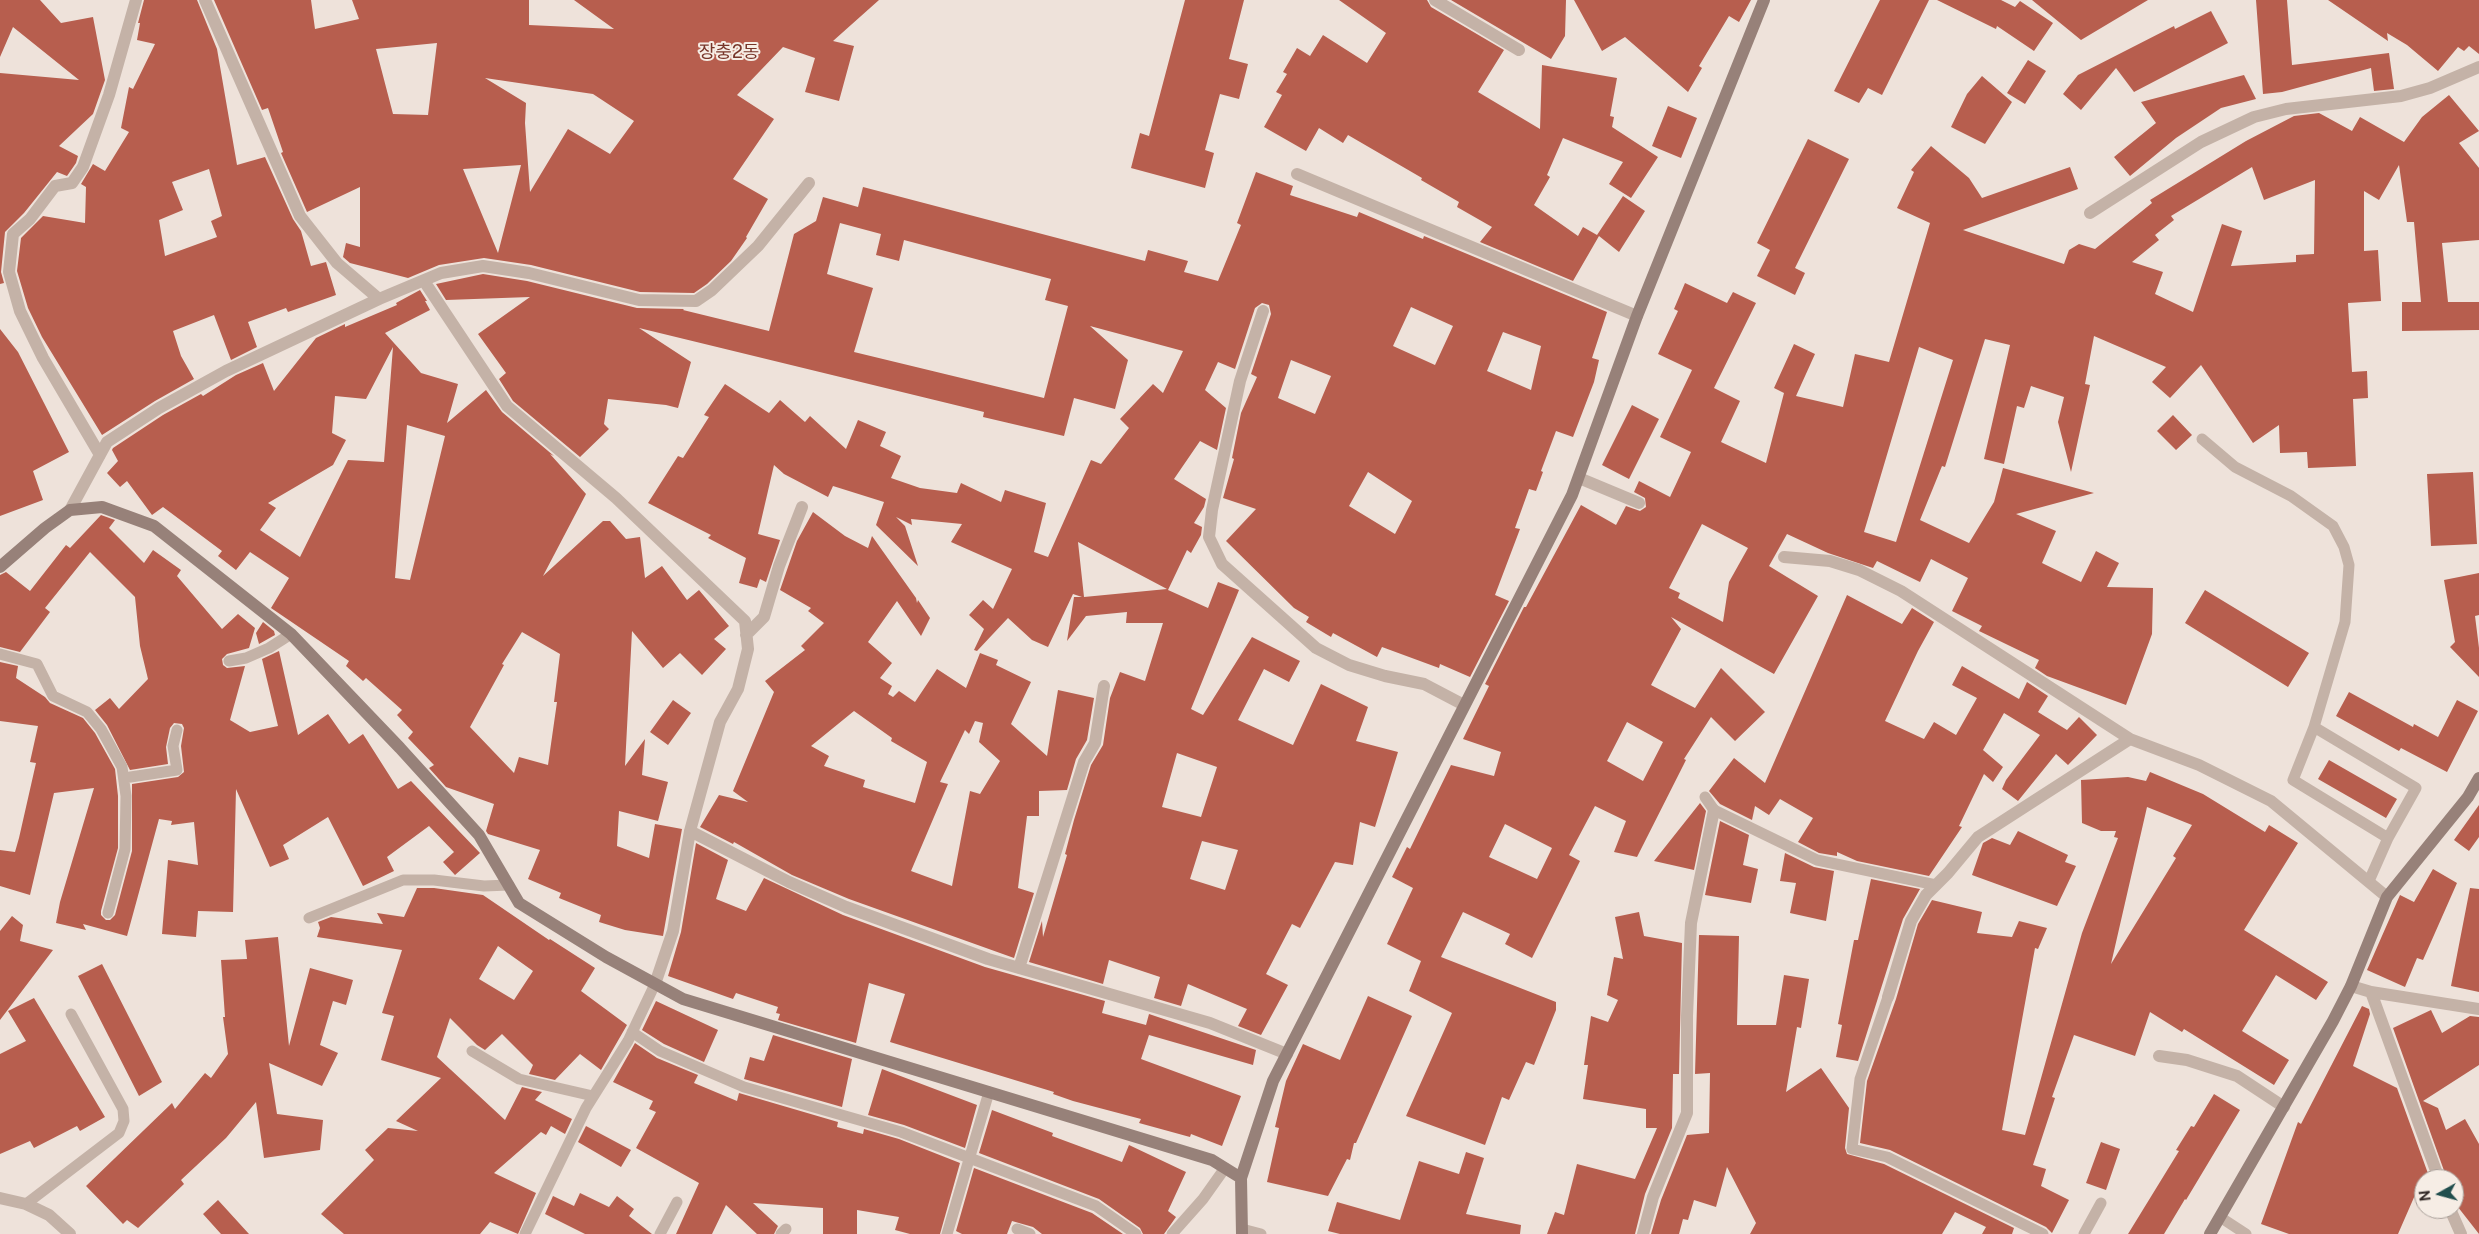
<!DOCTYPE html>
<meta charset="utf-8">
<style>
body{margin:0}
#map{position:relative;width:2479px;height:1234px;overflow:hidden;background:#eee2da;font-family:"Public Sans",sans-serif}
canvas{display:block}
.north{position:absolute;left:2414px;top:1169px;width:50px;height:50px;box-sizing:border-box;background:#f6ede5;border:1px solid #a89f99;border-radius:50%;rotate:263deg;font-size:14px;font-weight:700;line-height:20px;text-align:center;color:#322927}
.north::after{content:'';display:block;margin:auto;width:18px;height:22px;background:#214e4d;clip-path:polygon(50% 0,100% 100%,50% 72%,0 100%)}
</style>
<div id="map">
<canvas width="2479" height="1234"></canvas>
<div class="north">N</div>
</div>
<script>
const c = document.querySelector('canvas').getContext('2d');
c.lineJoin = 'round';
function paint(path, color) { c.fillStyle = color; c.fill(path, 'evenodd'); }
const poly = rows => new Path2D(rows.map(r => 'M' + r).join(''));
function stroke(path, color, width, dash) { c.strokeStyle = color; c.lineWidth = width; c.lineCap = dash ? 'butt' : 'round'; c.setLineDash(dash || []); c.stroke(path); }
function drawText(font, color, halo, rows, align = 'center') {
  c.font = font + ' "Public Sans","Noto Sans KR",sans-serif'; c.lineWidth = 4; c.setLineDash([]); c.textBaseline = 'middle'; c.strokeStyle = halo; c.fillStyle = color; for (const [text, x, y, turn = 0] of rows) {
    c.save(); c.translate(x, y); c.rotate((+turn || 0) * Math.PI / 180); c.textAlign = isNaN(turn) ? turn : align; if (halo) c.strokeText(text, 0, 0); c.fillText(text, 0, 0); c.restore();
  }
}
const building = poly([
 [0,0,40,0,61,23,93,17,105,80,93,114,59,146,78,156,76,163,67,176,57,172,24,213,5,232,1,272,4,283,0,284,0,73,79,80,13,27,0,57],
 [144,0,197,0,217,49,237,165,265,157,293,219,301,231,311,266,326,262,336,295,288,312,286,308,248,322,257,347,231,360,214,315,173,331,181,356,194,379,155,401,102,435,42,337,28,308,17,271,21,238,43,216,85,223,86,187,81,184,93,164,105,171,129,132,121,128,129,87,133,89,155,44,137,40,140,23,138,23],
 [209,169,222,216,211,221,217,237,165,256,159,220,183,210,172,182],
 [214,0,311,0,315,29,359,19,352,0,529,0,529,25,614,29,574,0,879,0,833,41,854,46,839,101,805,92,815,58,783,47,737,95,774,119,733,179,768,199,746,237,747,238,731,261,707,284,694,293,640,292,531,265,484,258,439,265,408,278,350,263,343,257,346,243,360,247,360,187,307,212,281,153,283,152,268,108,262,110],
 [437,43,428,115,393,114,376,49],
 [485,78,593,94,634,121,610,154,568,129,530,192,525,123,526,103],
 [521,165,498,253,463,169],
 [1185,0,1244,0,1229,59,1248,64,1239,99,1220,94,1205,150,1214,153,1205,188,1131,168,1140,133,1149,136],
 [1339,0,1427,0,1431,7,1504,50,1478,92,1540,129,1542,65,1617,78,1610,116,1614,117,1612,127,1658,157,1631,198,1609,184,1623,162,1563,138,1547,175,1550,177,1534,205,1578,236,1583,227,1597,235,1623,196,1645,211,1619,252,1599,236,1573,281,1480,242,1492,227,1457,207,1459,202,1421,180,1422,178,1348,135,1343,143,1319,128,1306,151,1264,127,1282,95,1276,92,1287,74,1283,72,1297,48,1310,56,1323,35,1367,63,1386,33],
 [1451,0,1566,0,1565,36,1551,59],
 [1574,0,1751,0,1739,22,1729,16,1699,66,1702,68,1688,92,1625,37,1602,51],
 [1880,0,1929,0,1882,95,1868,88,1859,103,1834,91],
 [1937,0,2001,0,2015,7,2020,1,2053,23,2034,51,1997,26,1996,29],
 [2032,0,2148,0,2081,40],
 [2256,0,2287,0,2292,65,2389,53,2394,89,2374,91,2371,68,2282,92,2263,94],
 [2328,0,2479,0,2479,54,2469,46,2464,51,2458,47,2438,71,2407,45,2387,33,2388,41],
 [2211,11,2228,43,2134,92,2116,68,2081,110,2063,94,2078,75,2174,26,2175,29],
 [2028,60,2046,71,2025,104,2007,93],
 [2244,75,2256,99,2221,108,2176,138,2130,176,2114,157,2156,123,2141,102],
 [1982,76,2012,102,1985,144,1951,127,1967,94],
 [2449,95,2479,131,2459,143,2479,168,2479,240,2442,243,2448,302,2479,302,2479,330,2402,331,2402,302,2421,302,2414,222,2407,222,2399,165,2379,200,2364,191,2364,251,2378,250,2381,301,2348,303,2352,372,2367,371,2368,398,2353,399,2356,466,2308,468,2307,452,2280,453,2279,425,2253,443,2201,365,2170,398,2152,382,2166,367,2094,336,2085,384,2090,385,2071,472,2058,422,2064,397,2031,386,2024,408,2017,406,2004,464,1984,459,2010,345,1985,339,1945,467,1942,466,1920,520,1969,543,1994,502,2003,468,2094,493,2016,514,2056,531,2042,563,2081,582,2096,551,2119,563,2107,587,2153,588,2152,634,2126,705,2047,676,2035,668,2039,660,1979,631,1982,626,1952,611,1968,578,1931,559,1920,582,1877,561,1873,568,1828,553,1787,534,1769,566,1818,596,1774,674,1671,617,1681,629,1651,685,1695,708,1721,668,1765,712,1735,741,1711,717,1684,759,1686,760,1637,857,1614,852,1626,821,1595,806,1569,855,1580,861,1532,958,1505,944,1510,934,1463,912,1441,957,1556,1002,1556,1010,1534,1065,1526,1062,1509,1100,1502,1097,1485,1145,1406,1116,1452,1013,1409,991,1421,961,1387,944,1413,888,1392,877,1407,847,1410,849,1451,765,1494,776,1501,752,1463,739,1489,686,1485,684,1524,607,1526,607,1581,505,1616,525,1626,506,1640,511,1646,507,1645,498,1634,492,1639,481,1670,497,1691,452,1660,437,1692,370,1658,354,1678,311,1674,309,1685,283,1727,303,1733,292,1756,303,1714,388,1740,401,1721,442,1766,463,1784,393,1774,388,1794,344,1815,354,1796,396,1843,407,1855,354,1889,362,1930,223,1897,208,1914,172,1911,170,1931,146,1969,178,1982,198,2070,167,2078,189,1963,230,2064,264,2069,250,2079,244,2095,249,2152,203,2150,200,2246,141,2294,116,2319,113,2352,131,2360,117,2404,142,2422,117],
 [2252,167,2264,200,2315,180,2314,254,2296,255,2296,262,2231,266,2242,231,2222,224,2193,312,2155,294,2163,272,2132,262,2159,240,2155,235,2174,220,2171,216],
 [1919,347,1953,360,1896,542,1864,532],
 [1702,524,1748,548,1729,582,1723,622,1678,598,1680,593,1669,588],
 [1627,722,1663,742,1643,781,1607,761],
 [1505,824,1552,848,1537,879,1489,857],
 [1668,106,1697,118,1681,158,1652,146],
 [1808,139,1849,159,1795,268,1805,273,1795,295,1757,276,1770,250,1757,243],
 [1256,172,1293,186,1290,195,1357,217,1359,212,1423,239,1424,236,1607,312,1592,358,1599,360,1594,382,1573,437,1556,431,1541,471,1543,472,1536,491,1529,489,1515,528,1520,529,1495,595,1509,601,1470,677,1440,664,1439,668,1382,647,1377,657,1333,633,1331,637,1306,622,1309,617,1294,608,1226,541,1256,509,1223,498,1234,459,1232,458,1241,413,1257,377,1251,374,1271,314,1269,305,1262,303,1255,308,1235,369,1218,362,1205,390,1226,408,1217,450,1200,441,1174,479,1206,499,1204,507,1194,523,1202,527,1201,535,1191,553,1187,550,1168,590,1208,608,1218,582,1239,590,1191,709,1203,715,1252,637,1300,661,1289,682,1264,669,1238,720,1293,745,1321,684,1368,707,1356,741,1398,752,1375,827,1360,822,1353,865,1335,862,1300,928,1292,924,1266,974,1288,985,1261,1035,1238,1026,1247,1009,1188,984,1181,1006,1154,998,1160,977,1109,960,1103,984,1029,962,1042,921,1043,937,1067,855,1065,854,1074,820,1091,765,1103,745,1110,698,1120,672,1145,681,1163,623,1126,623,1127,612,1086,616,1067,641,1074,597,1082,597,1073,594,1048,647,1032,640,1008,618,977,651,974,650,984,629,969,615,983,600,993,609,1012,569,951,542,962,524,911,519,912,525,896,517,905,526,918,566,876,525,884,502,833,486,828,497,784,474,774,465,758,534,780,540,766,582,760,579,757,588,739,583,746,558,708,538,711,535,648,503,678,456,683,458,709,417,704,415,725,384,769,413,780,400,805,422,810,416,846,449,858,420,886,432,880,446,901,456,891,478,920,488,957,493,961,483,1001,502,1005,490,1046,503,1034,552,1048,557,1091,460,1101,464,1129,428,1120,419,1153,384,1163,393,1183,351,1090,326,1128,360,1115,409,1074,398,1064,436,983,417,984,412,639,328,691,362,678,408,666,405,608,399,604,424,609,429,580,457,513,401,499,379,506,373,478,334,530,297,446,300,436,284,483,274,527,281,637,308,684,309,683,310,769,331,794,234,816,221,823,197,858,207,863,187,1145,261,1148,250,1188,261,1184,272,1218,281,1241,225,1237,223],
 [840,223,881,234,876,255,899,261,904,240,1051,279,1045,300,1068,306,1044,398,854,352,873,288,827,274],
 [1411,307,1453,326,1435,365,1393,346],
 [1503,332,1541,346,1531,390,1487,371],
 [1291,360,1331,376,1315,414,1278,398],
 [1368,472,1412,501,1395,534,1349,506],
 [1078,542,1167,589,1084,597],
 [1177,753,1217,767,1201,817,1162,807],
 [1202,841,1238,850,1225,890,1190,879],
 [420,290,427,301,425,301,430,310,385,333,421,373,458,384,447,423,486,390,502,412,554,456,550,454,586,494,543,576,603,521,610,521,626,539,640,537,645,578,662,566,687,600,699,590,729,626,714,639,726,649,702,675,680,653,663,668,632,631,625,766,645,739,642,775,668,782,658,821,619,811,617,846,649,858,655,824,682,829,663,936,625,930,599,922,601,915,559,898,561,893,528,879,540,850,488,834,486,831,494,804,446,787,429,768,434,765,408,738,413,732,397,715,402,710,366,678,363,681,346,666,349,661,271,608,289,578,250,552,236,570,218,556,222,551,163,507,152,515,127,481,120,487,107,473,118,461,112,450,113,448,163,415,201,394,203,396,236,375,263,363,274,391,316,338,345,324,345,327,397,305,396,303],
 [393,347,384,462,348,460,300,557,260,530,276,508,268,503,333,465,346,440,332,433,335,396,366,399],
 [407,425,445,436,410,580,395,578],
 [522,632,560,654,554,702,557,702,548,765,519,757,514,773,470,727,504,665,502,664],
 [0,329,18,352,69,452,33,471,43,500,0,516],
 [1632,405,1659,419,1629,479,1602,465],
 [2173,415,2192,435,2176,450,2157,431],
 [2473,472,2477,544,2431,546,2427,474],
 [813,512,845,536,868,548,872,536,916,598,917,603,918,600,930,618,921,636,897,601,868,642,892,663,880,678,892,686,888,694,893,697,899,691,915,702,937,669,966,688,980,653,998,660,996,665,1031,682,1011,724,1047,756,1058,690,1094,698,1087,740,1076,759,1067,790,1039,791,1039,816,1027,816,1018,888,1034,893,1014,958,849,899,792,875,734,842,733,844,700,827,719,795,748,802,733,791,774,692,765,681,805,650,801,646,824,623,808,611,811,608,780,590,797,541],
 [854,711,892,738,891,741,927,762,915,803,863,787,865,780,824,766,829,756,811,746],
 [975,721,983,723,979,742,1000,761,980,794,970,791,952,886,911,871,948,784,940,782,965,730,969,734],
 [101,515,115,520,109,528,144,563,153,550,181,570,177,576,222,629,238,614,255,628,249,648,227,654,222,659,223,665,227,668,245,666,230,720,250,732,278,726,262,659,279,651,298,735,328,714,349,744,363,734,398,789,411,781,480,853,455,875,443,862,454,852,429,826,387,857,394,871,363,886,328,817,283,845,289,859,270,867,236,789,233,912,198,911,196,937,162,934,168,860,198,865,194,822,171,825,172,821,159,819,127,936,83,924,86,930,56,923,60,902,94,788,54,793,30,895,0,886,0,850,15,852,19,838,36,763,30,762,38,726,0,721,0,662,18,666,16,678,45,697,50,703,83,718,95,733,115,769,118,796,118,848,101,911,101,915,106,920,110,920,115,915,132,851,132,784,178,777,184,772,181,746,184,728,182,724,174,723,170,728,166,747,168,764,130,770,107,725,95,710,110,698,119,709,148,679,140,646,135,597,90,552,45,608,50,612,20,652,0,647,0,575,6,572,30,591,66,545,70,548],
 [2479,573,2479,615,2475,616,2479,648,2479,677,2450,647,2455,642,2444,580],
 [2205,590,2309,653,2288,687,2185,623],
 [1847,595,1902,624,1912,608,1934,622,1918,651,1885,721,1924,739,1934,722,1956,735,1977,698,1952,685,1962,666,2019,699,2027,682,2048,696,2038,712,2067,730,2079,717,2097,735,2068,765,2056,754,2018,801,2002,789,2006,780,2040,735,2004,713,1983,750,2003,767,1993,782,1984,774,1959,826,1962,827,1929,876,1857,861,1837,852,1837,856,1819,853,1798,842,1813,818,1780,799,1769,815,1755,806,1752,820,1720,804,1709,791,1734,758,1765,783],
 [263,622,274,631,275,635,259,644,256,633],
 [2349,692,2413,727,2414,724,2438,737,2457,700,2478,711,2447,772,2401,748,2399,751,2336,716],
 [673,700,691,713,668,745,650,732],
 [2329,760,2397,799,2386,818,2318,779],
 [2150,772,2203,794,2265,832,2269,825,2298,843,2244,930,2328,982,2316,1000,2276,975,2242,1031,2289,1060,2274,1085,2184,1029,2182,1032,2150,1012,2135,1056,2074,1035,2052,1097,2055,1098,2033,1165,2046,1169,2041,1186,2069,1200,2052,1233,2046,1227,1890,1150,1860,1143,1867,1081,1896,999,1918,924,1932,900,1982,912,1977,933,2012,937,2019,921,2047,928,2038,949,2035,948,2002,1130,2025,1135,2082,933,2118,838,2114,837,2116,831,2101,831,2082,823,2081,780,2128,777,2146,781],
 [2147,807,2192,825,2173,856,2176,858,2111,964],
 [1700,803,1706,811,1694,870,1654,861],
 [2479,805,2479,837,2469,851,2454,840],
 [1720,821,1749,835,1743,865,1758,869,1751,903,1705,895],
 [2018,831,2068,855,2065,862,2076,866,2057,906,1972,875,1983,843,1992,838,2010,845],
 [696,843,728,860,716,899,746,911,764,878,843,915,985,967,1105,1001,1102,1013,1146,1025,1149,1014,1256,1050,1253,1065,1149,1035,1141,1059,1241,1096,1222,1146,1191,1134,1190,1137,1139,1123,1141,1119,1073,1101,1053,1094,1054,1092,890,1042,905,994,869,983,856,1043,778,1020,780,1014,776,1013,778,1007,736,993,733,999,668,976,681,932],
 [1785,853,1814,867,1834,871,1826,921,1790,913,1796,883,1780,881],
 [2433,869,2457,883,2423,960,2417,958,2405,987,2367,970,2400,895,2414,902],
 [1871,879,1920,889,1903,919,1858,1061,1836,1057,1842,1025,1838,1024,1854,940,1858,940],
 [417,888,434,888,483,895,549,940,550,939,595,968,581,991,627,1025,601,1070,580,1054,555,1080,529,1074,533,1065,502,1034,485,1050,477,1045,450,1018,437,1057,505,1120,522,1087,542,1092,535,1100,572,1119,565,1134,551,1126,546,1135,541,1132,494,1173,536,1193,518,1234,490,1222,480,1234,344,1234,321,1214,374,1160,365,1150,388,1128,418,1131,396,1121,441,1078,381,1060,394,1016,382,1013,402,950,317,937,320,928,318,922,331,917,383,924,377,913,404,917],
 [498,946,533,971,514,1000,479,979],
 [2470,888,2479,889,2479,992,2451,986],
 [1639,912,1644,936,1682,943,1679,1074,1673,1074,1672,1128,1645,1194,1635,1234,1547,1234,1555,1212,1564,1215,1577,1164,1635,1179,1657,1128,1646,1128,1646,1109,1583,1099,1588,1065,1584,1065,1591,1016,1608,1022,1618,1000,1607,995,1614,957,1623,959,1615,917],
 [12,916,23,925,20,941,53,950,0,1020,0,931],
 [1699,935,1739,936,1737,1025,1776,1025,1784,975,1809,979,1801,1028,1797,1027,1786,1092,1821,1068,1849,1108,1845,1148,1847,1154,1884,1164,2014,1228,2012,1234,1982,1234,1986,1227,1955,1212,1942,1234,1750,1234,1756,1223,1727,1167,1716,1207,1694,1200,1688,1220,1683,1219,1679,1234,1651,1234,1661,1200,1687,1135,1709,1133,1710,1073,1695,1074],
 [278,937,289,1046,310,968,353,980,346,1005,333,1001,320,1045,338,1053,322,1086,269,1063,277,1114,323,1120,320,1150,264,1158,256,1102,226,1138,181,1180,184,1184,138,1228,127,1220,123,1224,86,1186,172,1103,175,1109,205,1073,211,1078,228,1054,223,1017,225,1017,221,960,247,959,245,940],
 [102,964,162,1082,139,1096,78,976],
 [1368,996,1412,1016,1356,1143,1354,1143,1350,1160,1347,1159,1328,1196,1267,1182,1279,1128,1275,1127,1286,1081,1303,1044,1340,1060],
 [34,998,105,1117,80,1131,77,1126,34,1148,30,1141,0,1154,0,1054,26,1041,8,1011],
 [656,1001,718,1030,704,1062,664,1044,642,1030],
 [2362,1006,2369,1009,2370,1014,2353,1066,2397,1088,2430,1179,2422,1179,2398,1234,2289,1234,2261,1224,2298,1122,2301,1124],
 [2431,1010,2442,1033,2470,1016,2479,1017,2479,1065,2423,1101,2438,1108,2446,1130,2465,1119,2479,1144,2479,1234,2454,1202,2454,1179,2447,1179,2393,1028],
 [773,1035,852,1059,842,1107,744,1079,750,1057,764,1061],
 [635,1043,657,1058,698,1075,694,1083,737,1101,739,1093,838,1122,837,1127,863,1134,864,1129,899,1139,960,1163,940,1234,910,1234,895,1230,899,1217,857,1210,857,1234,823,1234,823,1208,753,1203,778,1226,774,1234,757,1234,726,1205,712,1234,676,1234,699,1183,636,1148,656,1112,649,1109,653,1101,613,1082],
 [882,1069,977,1105,965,1148,904,1125,868,1115],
 [2214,1094,2240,1110,2186,1200,2185,1199,2164,1234,2128,1234,2179,1151,2176,1150,2191,1126,2194,1127],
 [992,1110,1053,1133,1052,1136,1122,1162,1129,1145,1186,1172,1168,1211,1176,1217,1164,1234,1143,1234,1140,1228,1099,1199,979,1153],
 [586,1126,631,1150,621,1167,578,1142],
 [2101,1142,2120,1149,2106,1190,2086,1183],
 [1466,1152,1484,1158,1466,1214,1521,1225,1520,1234,1340,1234,1328,1231,1337,1202,1400,1220,1419,1161,1459,1174],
 [974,1168,1092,1213,1123,1234,1042,1234,1033,1227,1012,1221,1007,1234,962,1234,956,1231],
 [580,1193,609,1207,617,1196,634,1209,629,1216,652,1234,585,1234,545,1214,553,1196,574,1206],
 [218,1200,249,1234,221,1234,203,1214]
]);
const lane = poly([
 [2202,439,2235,467,2291,496,2333,526,2344,547,2349,565,2345,622,2314,727,2416,788,2388,838,2369,881],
 [0,654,37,664,53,696,87,712,101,729,122,767,126,796,125,849,108,913],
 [229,661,246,658,269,648,291,634],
 [2314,727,2293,780,2388,838],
 [124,778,177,770,173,746,177,730],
 [1705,797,1714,810,1817,860,1936,885],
 [309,918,403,880,434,880,484,886,509,885],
 [1888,997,1860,1079,1852,1149,1887,1157,2043,1234],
 [632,1032,660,1051,744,1087,901,1132,1096,1206,1136,1234],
 [472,1051,519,1079,593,1096],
 [26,1204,119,1133,124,1121,123,1109,71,1014],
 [2220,1217,2246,1234],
 [1017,1229,1030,1234],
 [1242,1229,1261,1234],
 [525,1234,586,1108,628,1041,655,984],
 [660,1234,677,1202],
 [781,1234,786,1229],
 [947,1234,989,1092],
 [1172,1234,1203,1199,1225,1168],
 [2084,1234,2101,1203]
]);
const street = poly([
 [205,0,300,216,337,263,379,299],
 [1435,0,1519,50],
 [1297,174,1637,316],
 [2090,213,2201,142,2254,117,2286,109,2401,96,2430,88,2479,67],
 [424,281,507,406,616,498,745,621,748,649,738,689,720,722,690,831,673,931,655,984],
 [1263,311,1240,381,1212,510,1209,537,1222,564,1316,648,1349,665,1385,676,1424,684,1464,705],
 [100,455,43,358,20,311,9,272,13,234,30,219,55,186,72,183,83,167,109,95,136,0],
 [1579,478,1639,503],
 [70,510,107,442,159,408,226,371,379,299,441,273,483,266,529,273,639,300,696,301,712,290,758,246,809,183],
 [1784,557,1830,561,1859,570,1901,591,2130,739,2199,765,2271,801,2387,897],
 [746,635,764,617,779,566,802,507],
 [690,831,789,882,846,907,988,959,1210,1023,1287,1054],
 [1019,968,1084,762,1095,743,1104,686],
 [2351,986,2371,992,2439,1179],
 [2371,992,2479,1009],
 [1888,997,1911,921,1926,895,1948,873,1978,837,2130,739],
 [2159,1056,2187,1060,2237,1076,2284,1107],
 [0,1198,26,1204,49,1215,70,1234],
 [2450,1209,2461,1234],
 [1643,1234,1653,1197,1687,1113,1687,1016,1691,923,1714,810]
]);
const secondary = poly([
 [0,567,45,528,70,510,102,507,154,526,291,634,400,748,479,835,519,903,606,957,683,999,1212,1160,1241,1178],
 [1242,1234,1241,1178,1273,1081,1572,495,1637,316,1764,0],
 [2210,1234,2333,1021,2351,986,2387,897,2468,797,2479,778]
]);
const quarterNames = [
 ["장충2동",729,52]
];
paint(building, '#b75e4e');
stroke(lane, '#c4b2a7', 11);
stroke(street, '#c4b2a7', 12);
stroke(secondary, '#978179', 12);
drawText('18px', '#773529', '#f6ede5', quarterNames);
</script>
